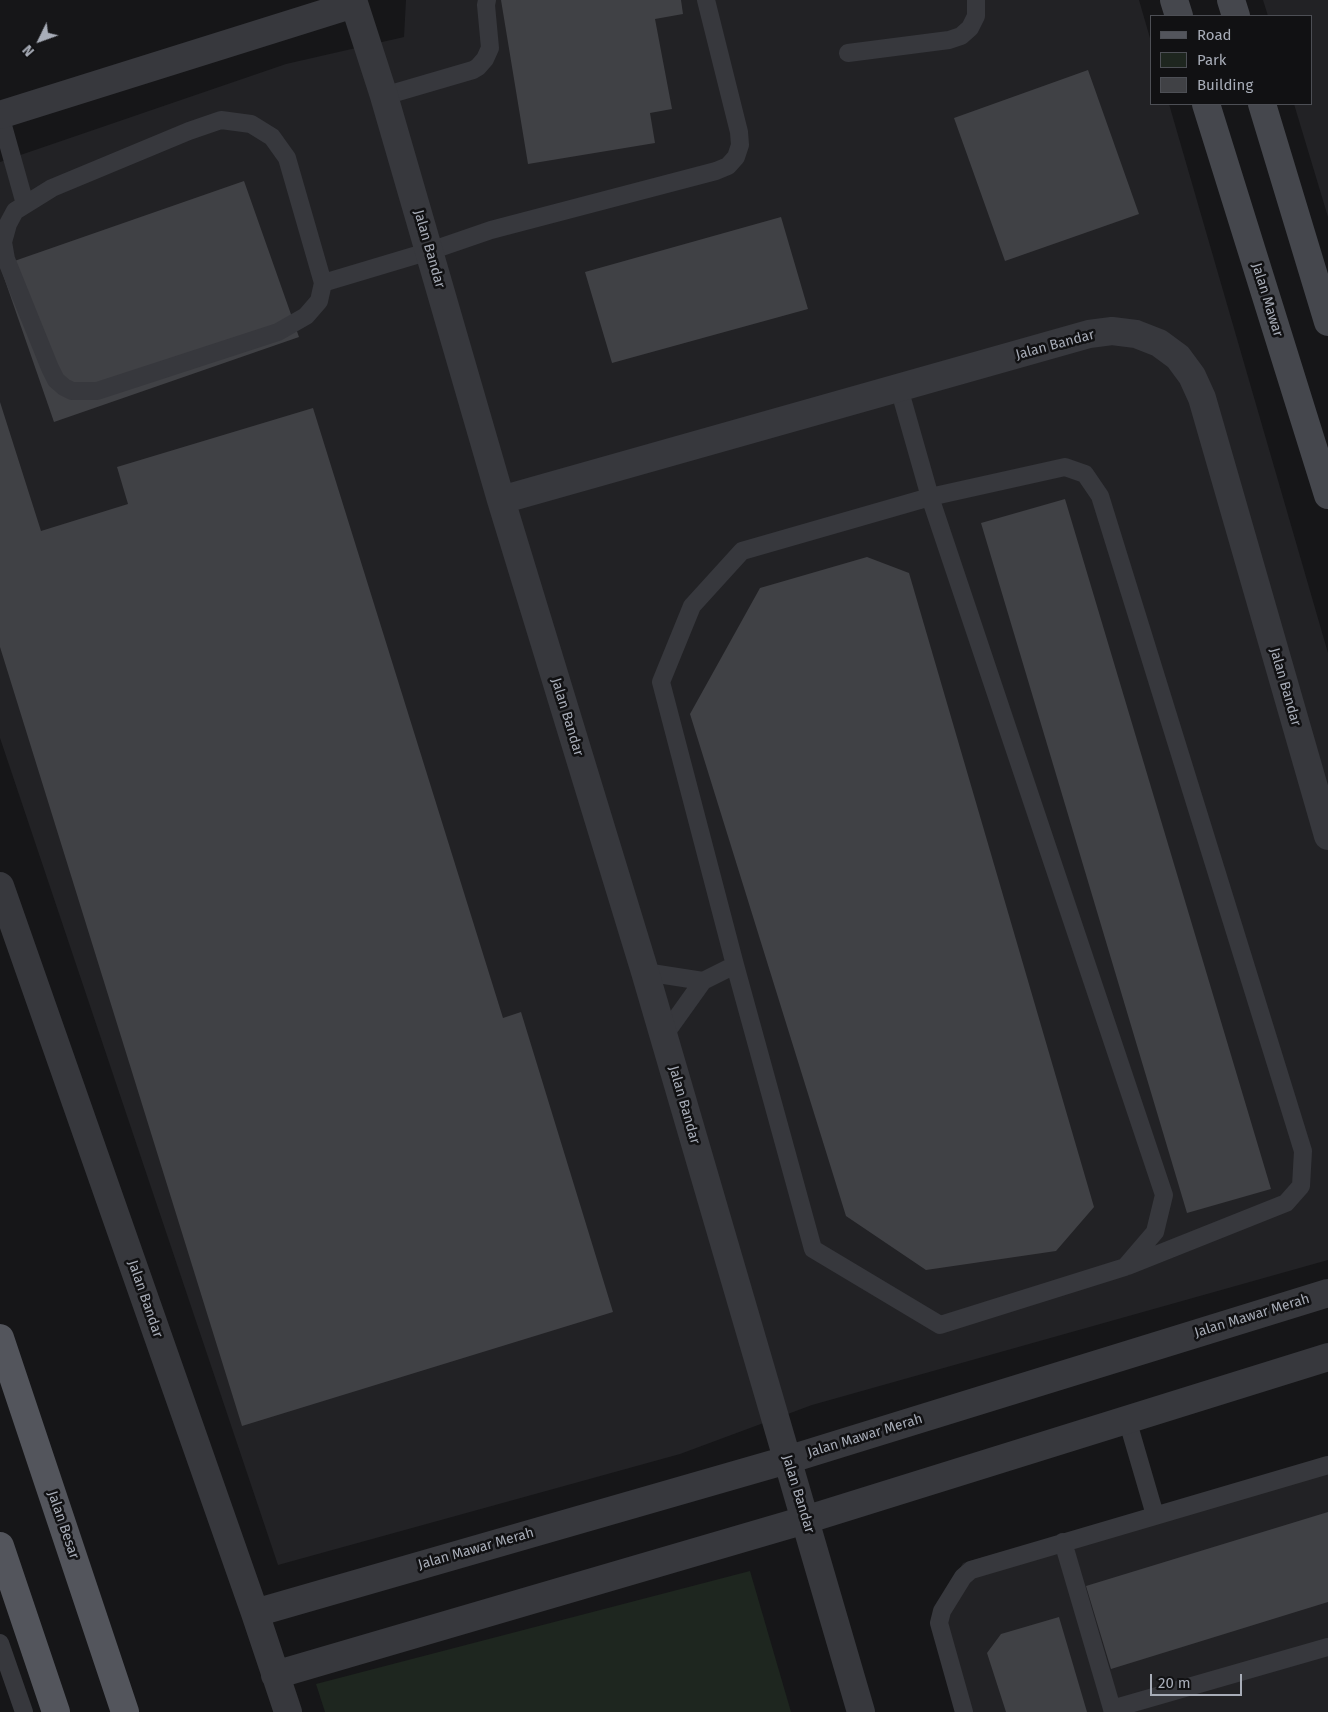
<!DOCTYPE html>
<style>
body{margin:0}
#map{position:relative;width:1328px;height:1712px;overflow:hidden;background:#161618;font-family:"Fira Sans",sans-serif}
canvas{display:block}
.legend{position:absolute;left:1150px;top:15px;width:162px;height:90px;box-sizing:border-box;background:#111113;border:1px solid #4d4f55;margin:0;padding:6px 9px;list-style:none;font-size:15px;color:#a8adb8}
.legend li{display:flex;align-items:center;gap:10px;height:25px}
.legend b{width:25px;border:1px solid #4d4f55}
.north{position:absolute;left:15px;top:15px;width:50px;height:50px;-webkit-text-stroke:4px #111113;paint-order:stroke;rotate:228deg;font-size:14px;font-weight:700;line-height:20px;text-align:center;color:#a8adb8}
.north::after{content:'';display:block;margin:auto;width:18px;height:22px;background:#a8adb8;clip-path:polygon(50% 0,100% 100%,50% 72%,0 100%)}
.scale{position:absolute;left:1150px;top:1674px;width:92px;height:22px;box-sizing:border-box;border:2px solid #a8adb8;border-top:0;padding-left:6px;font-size:15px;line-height:18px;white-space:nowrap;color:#a8adb8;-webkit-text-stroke:4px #111113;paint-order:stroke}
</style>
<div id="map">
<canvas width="1328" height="1712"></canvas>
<ul class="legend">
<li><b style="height:6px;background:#53555c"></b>Road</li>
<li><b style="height:14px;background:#1e261f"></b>Park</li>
<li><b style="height:14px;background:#404145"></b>Building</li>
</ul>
<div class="north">N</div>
<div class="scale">20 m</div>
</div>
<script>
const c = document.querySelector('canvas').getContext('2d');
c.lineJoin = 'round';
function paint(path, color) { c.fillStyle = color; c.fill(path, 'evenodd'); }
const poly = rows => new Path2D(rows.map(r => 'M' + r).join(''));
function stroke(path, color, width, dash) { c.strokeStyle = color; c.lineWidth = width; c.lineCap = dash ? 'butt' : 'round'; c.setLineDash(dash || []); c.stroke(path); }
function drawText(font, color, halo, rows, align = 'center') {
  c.font = font + ' "Fira Sans",sans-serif'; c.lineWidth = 5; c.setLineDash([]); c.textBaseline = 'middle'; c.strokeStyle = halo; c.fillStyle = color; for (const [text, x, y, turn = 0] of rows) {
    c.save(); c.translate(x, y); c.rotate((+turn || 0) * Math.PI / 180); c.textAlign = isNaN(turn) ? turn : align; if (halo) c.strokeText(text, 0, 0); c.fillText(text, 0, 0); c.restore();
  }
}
const built = poly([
 [406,0,1139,0,1152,45,1152,104,1169,104,1328,653,1328,1260,812,1405,680,1454,278,1565,0,738,0,162,286,64,404,37],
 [1263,0,1328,0,1328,217,1294,104,1312,104,1312,16,1268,16],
 [1328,1458,1328,1712,959,1712,931,1618,963,1563]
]);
const green = poly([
 [750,1571,791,1712,325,1712,316,1684]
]);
const building = poly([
 [501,0,681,0,683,14,655,19,672,109,650,113,655,143,528,164],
 [1088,70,1139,214,1005,261,954,118],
 [244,181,299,337,54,422,0,266],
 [781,217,808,309,612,363,585,272],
 [0,402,41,531,128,504,117,467,313,408,503,1018,521,1012,613,1312,242,1426,0,647],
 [1065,499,1271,1189,1187,1213,981,523],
 [867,557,909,573,1094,1207,1056,1251,926,1270,846,1216,690,714,760,588],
 [1328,1512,1328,1602,1111,1669,1086,1586],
 [1059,1617,1087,1712,1006,1712,987,1653,1001,1634]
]);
const lane = poly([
 [848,53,949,40,961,36,970,28,976,16,976,0],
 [384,96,473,70,478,67,485,59,490,48,486,5,487,0],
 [0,115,25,204],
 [221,120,251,124,272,137,287,158,323,283,319,301,306,316,278,332,97,391,72,391,64,387,56,380,50,368,6,259,3,242,8,224,15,211,52,188,189,131,221,120],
 [323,283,430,251,491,230,716,171,728,166,736,157,740,145,739,132,706,0],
 [899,388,930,497,1065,467,1085,474,1100,496,1303,1151,1301,1186,1286,1203,1128,1266],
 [930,497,1164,1195,1155,1232,1125,1267,940,1325,813,1249,735,965,661,682,692,606,742,551,930,497],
 [645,972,703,981],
 [663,1037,703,981,735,965],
 [1127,1419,1155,1515],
 [1063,1542,1113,1712],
 [0,1643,24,1712],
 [1112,1709,1328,1647],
 [964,1712,939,1623,942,1611,963,1577,971,1570,1328,1465]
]);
const street = poly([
 [353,0,384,96,501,500,645,972,861,1712],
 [0,115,354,4],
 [501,500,1089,334,1112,331,1136,334,1159,343,1178,357,1192,376,1202,398,1328,836],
 [0,886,255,1613,288,1712],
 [255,1613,787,1460,1328,1293],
 [275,1675,805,1520,1328,1357]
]);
const secondary = poly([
 [1174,0,1179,16],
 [1231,0,1236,16],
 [1206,104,1328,495],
 [1262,104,1328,322]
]);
const primary = poly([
 [0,1338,125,1712],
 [0,1546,56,1712]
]);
const streetNames = [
 ["Jalan Bandar",429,249,74],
 ["Jalan Mawar",1267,300,73],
 ["Jalan Bandar",1055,345,-15],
 ["Jalan Bandar",1285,687,74],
 ["Jalan Bandar",567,717,73],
 ["Jalan Bandar",684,1105,74],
 ["Jalan Bandar",145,1299,71],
 ["Jalan Mawar Merah",1252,1316,-17],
 ["Jalan Mawar Merah",865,1436,-17],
 ["Jalan Bandar",798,1494,73],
 ["Jalan Besar",63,1525,71],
 ["Jalan Mawar Merah",476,1549,-16]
];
paint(built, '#222225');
paint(green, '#1e261f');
paint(building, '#404145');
stroke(lane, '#37383d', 18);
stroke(street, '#37383d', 28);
stroke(secondary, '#45474d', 28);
stroke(primary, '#53555c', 28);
drawText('14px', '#a8adb8', '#111113', streetNames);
</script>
